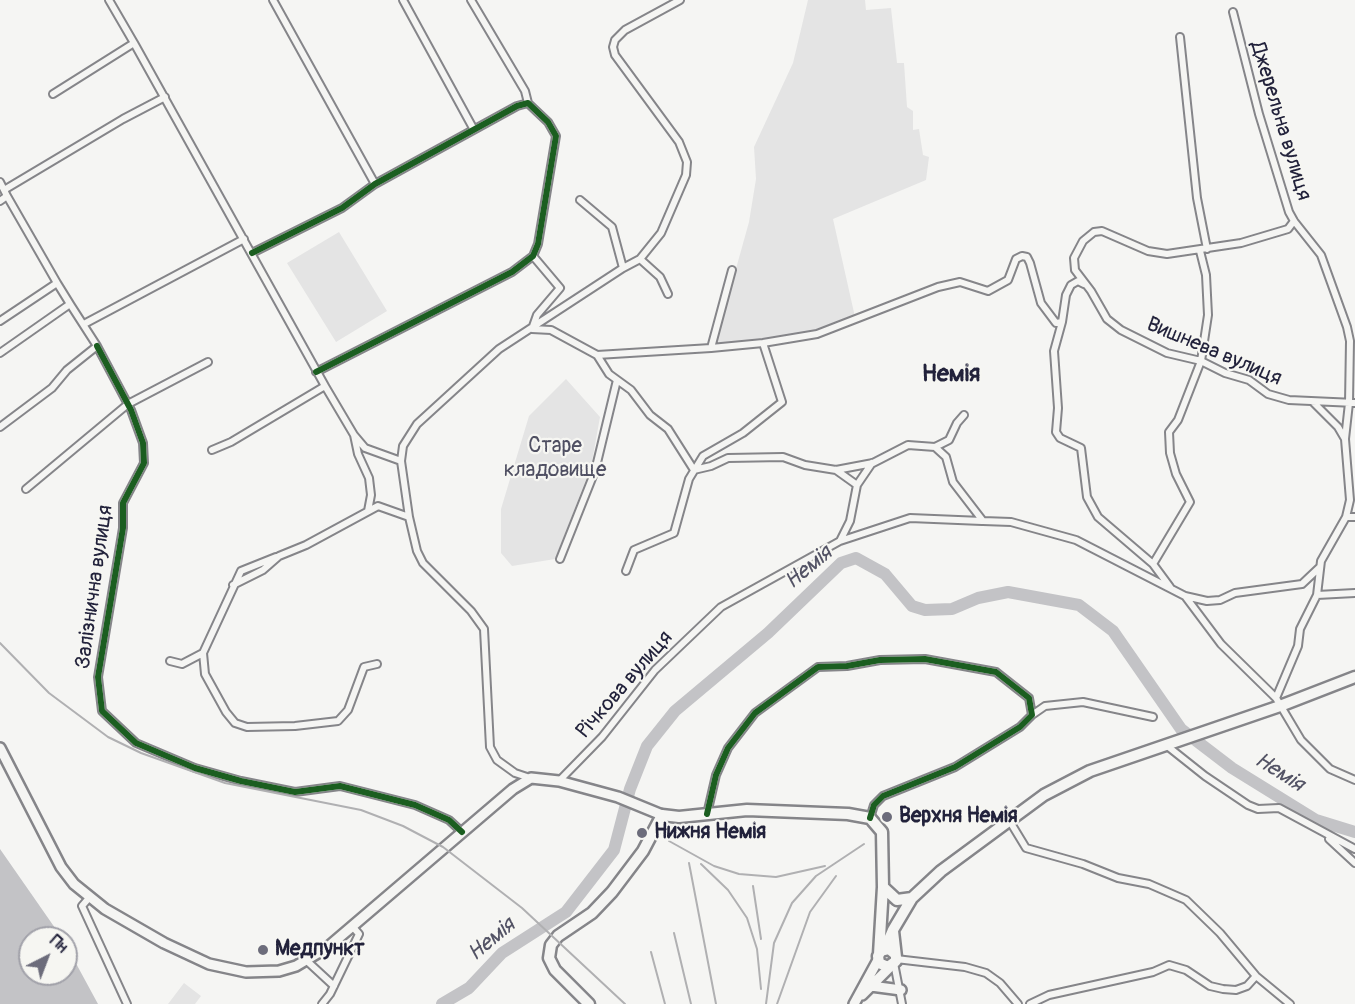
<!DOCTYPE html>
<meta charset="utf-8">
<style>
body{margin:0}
#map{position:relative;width:1355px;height:1004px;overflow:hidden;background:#f5f5f3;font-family:Pangolin,sans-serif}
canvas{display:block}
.north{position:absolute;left:18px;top:926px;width:60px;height:60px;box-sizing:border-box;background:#f6f6f2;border:2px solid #a1a1a9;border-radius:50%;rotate:42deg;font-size:16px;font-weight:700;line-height:24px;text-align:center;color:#22223b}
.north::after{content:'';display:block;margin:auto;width:21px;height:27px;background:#6c6c7b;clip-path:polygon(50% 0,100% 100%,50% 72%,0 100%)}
</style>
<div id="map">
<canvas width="1355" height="1004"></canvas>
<div class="north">Пн</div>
</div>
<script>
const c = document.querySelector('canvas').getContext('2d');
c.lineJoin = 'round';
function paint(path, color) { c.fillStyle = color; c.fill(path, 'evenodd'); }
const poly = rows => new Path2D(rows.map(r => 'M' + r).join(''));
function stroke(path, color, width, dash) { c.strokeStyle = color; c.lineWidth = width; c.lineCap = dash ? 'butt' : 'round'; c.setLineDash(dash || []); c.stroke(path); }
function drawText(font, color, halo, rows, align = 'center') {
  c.font = font + ' Pangolin,sans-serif'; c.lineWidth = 4.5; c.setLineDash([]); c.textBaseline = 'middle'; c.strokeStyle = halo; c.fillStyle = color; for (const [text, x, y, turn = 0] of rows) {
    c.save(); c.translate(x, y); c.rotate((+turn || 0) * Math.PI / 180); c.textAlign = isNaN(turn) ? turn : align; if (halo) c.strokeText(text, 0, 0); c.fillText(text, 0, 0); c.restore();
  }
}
const green = poly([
 [808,0,865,0,866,10,891,8,897,63,904,63,907,107,913,111,913,130,919,129,923,155,929,157,926,180,833,219,855,317,818,331,767,340,715,344,749,222,756,179,754,147,793,63],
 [339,232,387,311,336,342,287,263],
 [566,379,600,417,591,467,555,559,512,566,501,553,501,509,529,416],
 [184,983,201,996,195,1004,168,1004]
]);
const water = poly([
 [0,849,62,938,30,938,30,974,66,974,66,945,98,1004,0,1004]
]);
const river = poly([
 [442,1004,469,988,502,953,566,912,614,850,630,789,647,746,675,711,768,633,841,563,856,558,885,574,912,606,925,610,952,609,978,598,1008,592,1079,605,1113,631,1181,729,1232,768,1316,820,1355,832]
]);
const minor = poly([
 [273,0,375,184],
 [403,0,473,128],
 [471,0,525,91,528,103],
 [1233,12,1259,114,1289,212,1294,221,1321,255,1347,327,1350,341,1349,403,1345,439],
 [1180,37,1197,198,1207,249],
 [134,43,325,386],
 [53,94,134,43,109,0],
 [0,182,7,196,0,201],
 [4,190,123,119,165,97],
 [7,196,57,283],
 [580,200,612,227,623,268,640,259,660,277,668,294],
 [1294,221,1288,229,1241,243,1167,254,1148,251,1102,231,1094,232,1083,241,1074,258,1075,270,1091,291,1107,319,1121,330,1167,353,1201,361,1225,373,1249,380,1268,394,1289,400,1355,403],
 [252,253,342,208,375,184,517,106,528,103,548,122,556,136,538,244,533,256,512,272,316,372],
 [533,256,560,288,537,315,532,329,551,330,597,355,711,348],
 [640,259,661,233,686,175,687,162,679,142,615,55,613,47,615,40,625,30,680,0],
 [732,270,711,348,763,343,817,334,938,287,960,282,988,291,1008,280,1016,259,1022,256,1027,257,1030,263,1041,303,1056,323,1062,322,1066,295,1071,285,1078,281,1084,284],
 [0,321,57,283,70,304,0,353],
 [1062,322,1054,351,1058,408,1056,432,1060,438,1081,448,1087,497,1098,517,1153,564,1170,587],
 [84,324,244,239],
 [97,346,131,410,143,443,144,463,123,503,123,528,98,677,102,711,136,743,195,768,241,781,295,792,340,786,415,805,449,820,462,832],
 [597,355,609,374,631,390,650,415,668,429,694,470,711,466,728,458,783,457,805,465,836,470,873,463,908,445,935,447,949,440,957,423,964,415],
 [1313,402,1338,427,1345,439,1350,500,1346,517],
 [0,427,52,388,67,370,97,346,70,304],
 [354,435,365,448,401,461,409,517,417,551,423,563,471,611,484,629,490,747,497,760,515,773,530,778],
 [935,447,946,457,953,482,983,521,1011,522,1076,540,1185,596,1207,601,1220,600,1235,593,1302,584,1320,567],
 [212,450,231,442,325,386,354,435,358,454,369,478,371,495,368,511],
 [401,461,403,446,417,424,499,349,623,268],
 [836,470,857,485,872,463],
 [26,489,128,404,208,362],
 [1355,517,1346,517,1321,561,1317,595,1355,593],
 [840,541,910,518,982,521],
 [560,559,595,471,617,380],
 [1153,564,1190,502,1176,474,1170,453,1169,432,1178,420,1201,361,1208,315,1206,275,1200,251],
 [626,571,634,550,674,533,689,479,703,456,743,433,782,402,763,343],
 [233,585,263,570,279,556,306,545,378,506,409,517],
 [1185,596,1221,644,1276,698,1301,740,1330,769,1355,780],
 [203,653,241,571,276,557],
 [170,661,182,664,203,653,205,674,226,712,235,723,247,727,295,726,338,721,348,710,364,667,377,664],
 [1276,698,1298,646,1300,629,1317,595],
 [1032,715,1045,706,1083,702,1153,717],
 [1166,745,1205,776,1248,805,1258,809,1279,808,1355,849],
 [559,781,602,737,655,670,721,607,840,541,850,521,857,485],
 [707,814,716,775,728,748,755,713,818,667,847,666,880,660,925,659,996,672,1029,698,1032,715,1020,727,955,767,883,796,874,805,870,818],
 [1009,820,1026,848,1083,864,1118,878,1149,884,1186,900,1220,933,1256,976,1290,1004],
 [1329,839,1355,863],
 [89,898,82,906,127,1004],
 [896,959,965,967,986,973,1000,983,1018,1004],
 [307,961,334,986],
 [894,963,902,1004],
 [322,1004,330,994,359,934,352,926],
 [1030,1004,1049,995,1153,972,1169,965,1186,970,1210,986,1223,989,1236,990,1247,986,1256,976]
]);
const primary = poly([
 [0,748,61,867,74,884,105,909,164,943,209,964,246,972,279,971,296,966,328,947,513,789,531,778,559,781,618,797,662,815],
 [871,986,901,990],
 [862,995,891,966],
 [854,1004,878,960]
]);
const trunk = poly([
 [883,887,897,900,912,898],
 [893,931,896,957,896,961,888,967,879,963,878,956,881,951,889,949,895,954],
 [885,949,893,930,912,898,941,871,1044,795,1090,771,1280,706,1355,677],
 [589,1004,555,970,549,958,551,945,558,936,592,913,612,892,643,851,662,815,679,817,747,810,848,814,870,818,882,832,883,887,879,954]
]);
const rail = poly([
 [0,643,49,693,108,737,141,753,225,783,361,810,403,826,443,847,522,908,625,1004],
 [669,841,714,866,739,874,776,877,825,866],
 [689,863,716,1004],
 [701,864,728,890,747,918,757,949,761,989],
 [753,886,761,939],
 [674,933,691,1004],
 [651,952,665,1004],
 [766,1004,774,943,792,903,816,876,864,844],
 [777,1004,810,912,836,876]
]);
const cycleway = poly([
 [252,253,342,208,375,184,517,106,528,103,548,122,556,136,538,244,533,256,512,272,316,372],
 [97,346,131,410,143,443,144,463,123,503,123,528,98,677,102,711,136,743,195,768,241,781,295,792,340,786,415,805,449,820,462,832],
 [707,814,716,775,728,748,755,713,818,667,847,666,880,660,925,659,996,672,1029,698,1032,715,1020,727,955,767,883,796,874,805,870,818]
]);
const markers = [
 [887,817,6,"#6c6c7b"],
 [642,833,6,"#6c6c7b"],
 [263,950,6,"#6c6c7b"]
];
const streetNames = [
 ["Джерельна вулиця",1280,121,73],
 ["Вишнева вулиця",1214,352,23],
 ["Залізнична вулиця",95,587,-82],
 ["Річкова вулиця",625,685,-49]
];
const parkNames = [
 ["Старе",555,447],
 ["кладовище",555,471]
];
const poiNames = [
 ["Верхня Немія",899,817],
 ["Нижня Немія",654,833],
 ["Медпункт",275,950]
];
const waterNames = [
 ["Немія",809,568,-40],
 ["Немія",1279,773,32],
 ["Немія",492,940,-40]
];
const quarterNames = [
 ["Немія",951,375]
];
paint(green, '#e4e4e4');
paint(water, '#c3c3c6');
stroke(river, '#c3c3c6', 12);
stroke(minor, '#858589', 10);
stroke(primary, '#858589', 14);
stroke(trunk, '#858589', 15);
stroke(minor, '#f5f5f3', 6);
stroke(primary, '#f5f5f3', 9);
stroke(trunk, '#f5f5f3', 10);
stroke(rail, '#b0b0b2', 2);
stroke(cycleway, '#1b5e20', 6);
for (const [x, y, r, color] of markers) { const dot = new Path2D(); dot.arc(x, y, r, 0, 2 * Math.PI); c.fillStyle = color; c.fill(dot); stroke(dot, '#f6f6f2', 2); }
drawText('21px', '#22223b', '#f6f6f2', streetNames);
drawText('21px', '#4f4f62', '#f6f6f2', parkNames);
drawText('bold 21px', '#22223b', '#f6f6f2', poiNames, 'left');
drawText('italic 22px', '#535365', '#f6f6f2', waterNames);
drawText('bold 24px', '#22223b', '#f6f6f2', quarterNames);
</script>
